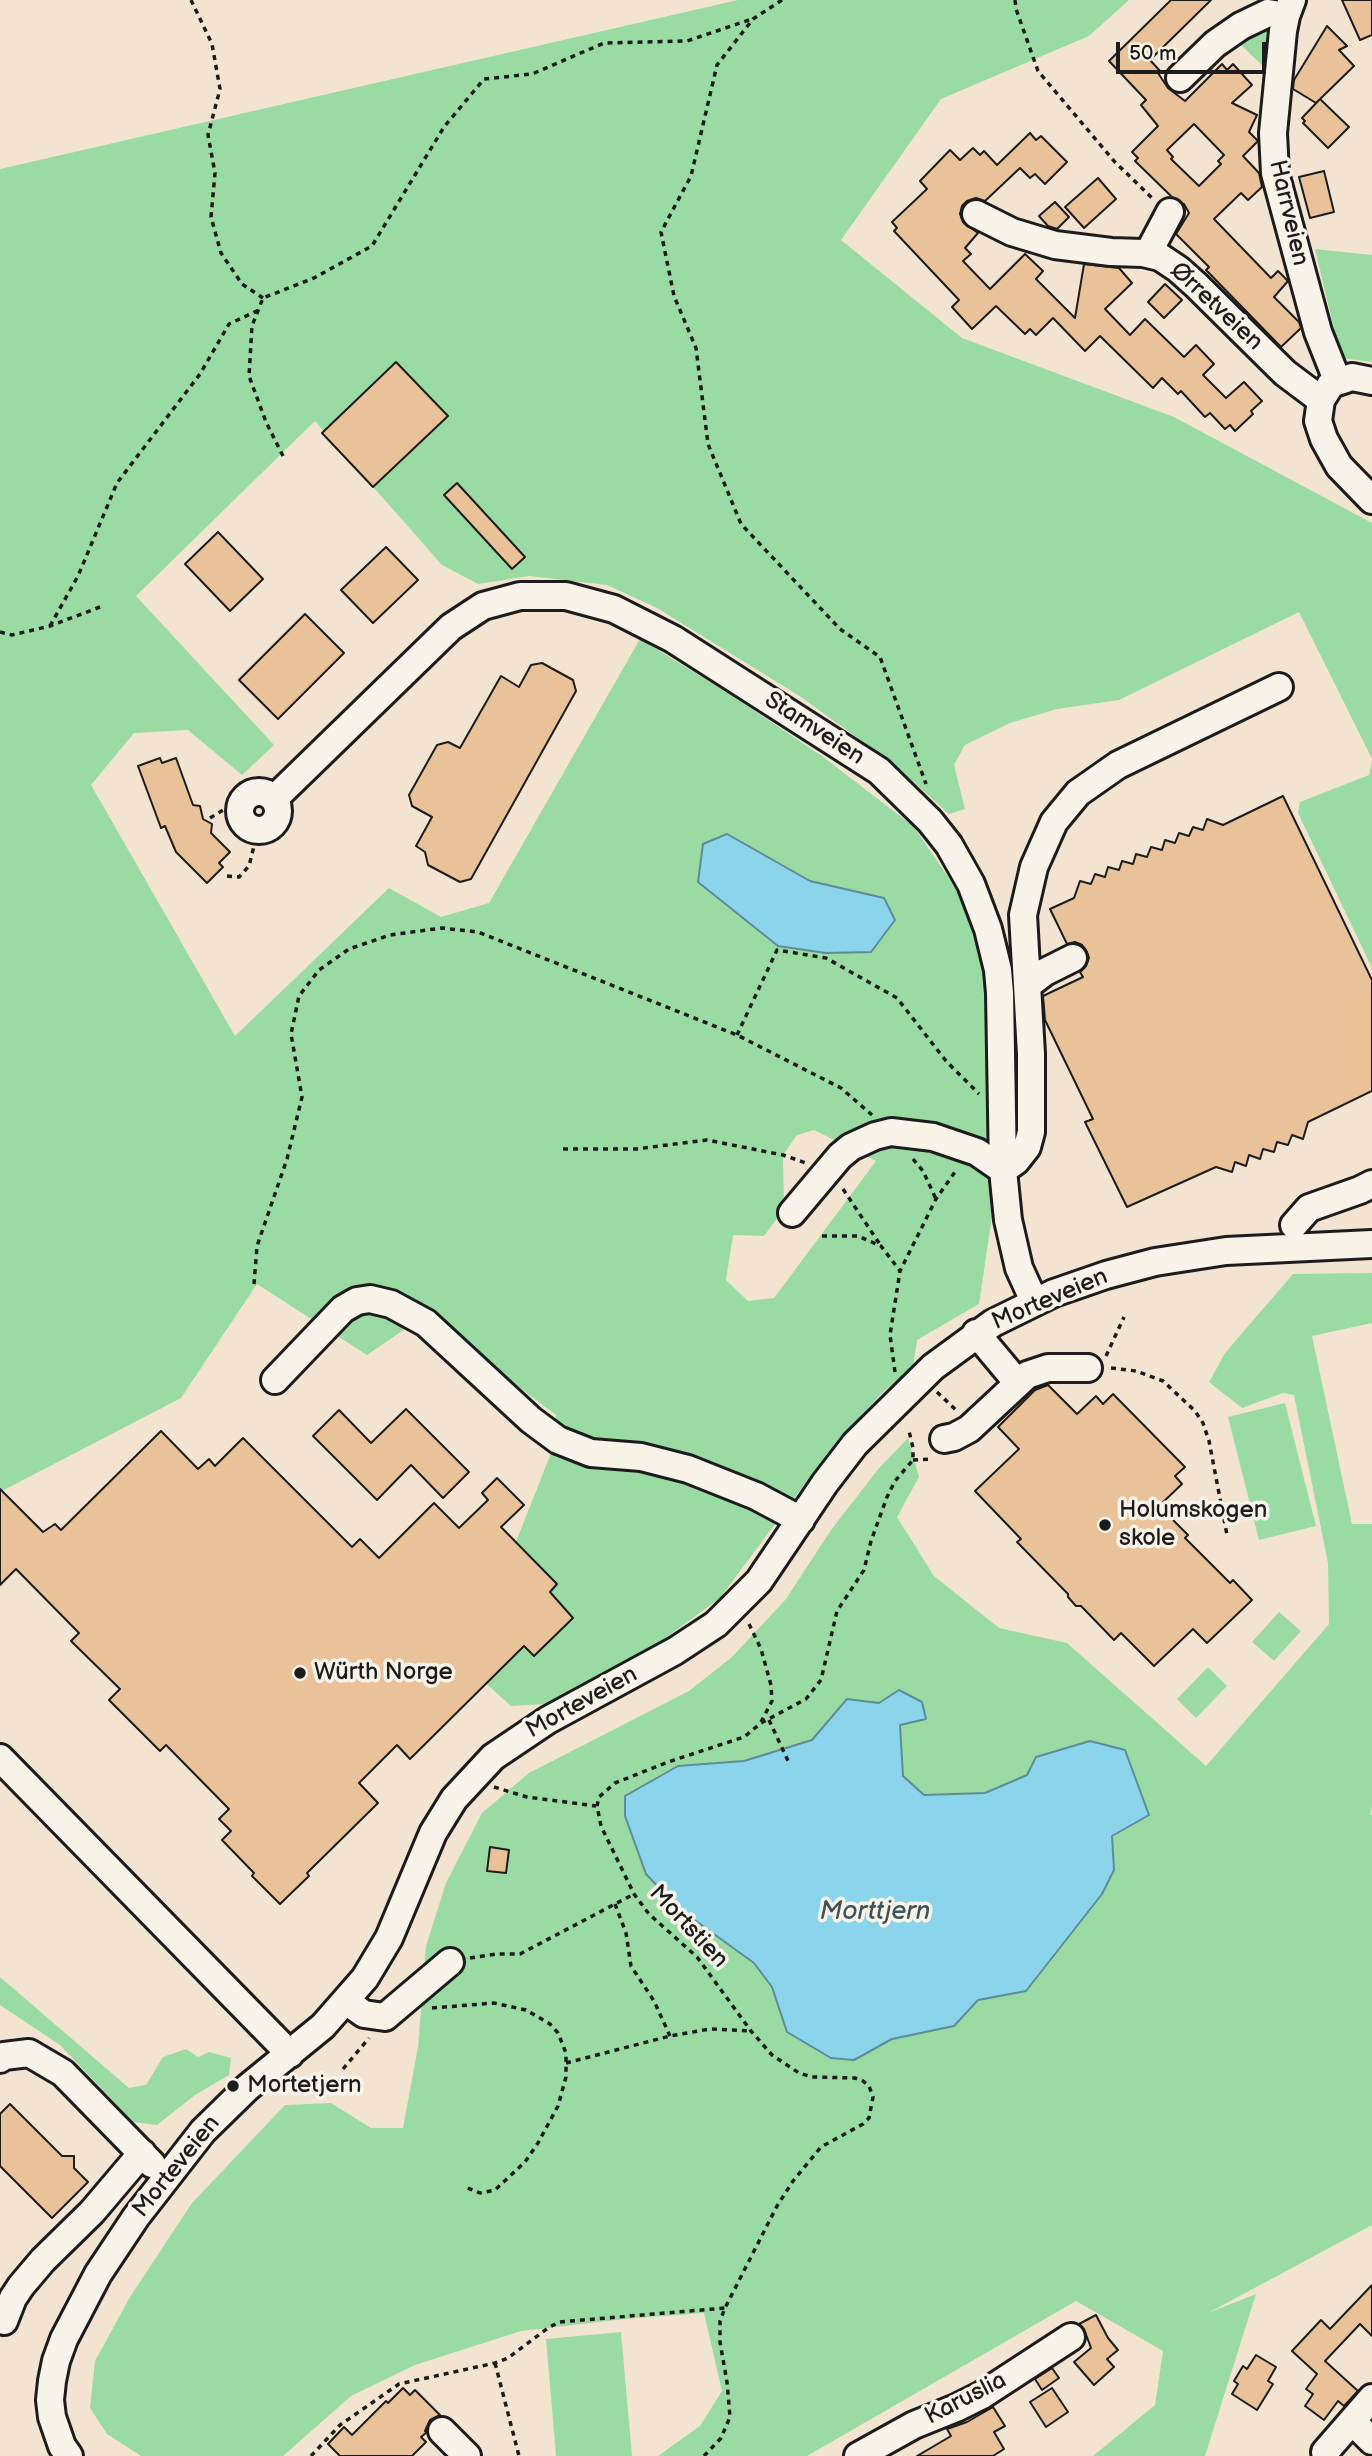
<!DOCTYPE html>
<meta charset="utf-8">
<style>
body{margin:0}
#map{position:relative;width:1372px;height:2456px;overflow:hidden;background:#f3e4d1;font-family:"Balsamiq Sans",sans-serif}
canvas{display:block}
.scale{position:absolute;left:1116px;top:42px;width:150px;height:32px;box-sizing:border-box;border:4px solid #1c1c1c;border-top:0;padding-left:9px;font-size:21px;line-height:24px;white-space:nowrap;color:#1c1c1c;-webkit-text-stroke:5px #f7f3e8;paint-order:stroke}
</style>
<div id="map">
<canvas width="1372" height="2456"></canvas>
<div class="scale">50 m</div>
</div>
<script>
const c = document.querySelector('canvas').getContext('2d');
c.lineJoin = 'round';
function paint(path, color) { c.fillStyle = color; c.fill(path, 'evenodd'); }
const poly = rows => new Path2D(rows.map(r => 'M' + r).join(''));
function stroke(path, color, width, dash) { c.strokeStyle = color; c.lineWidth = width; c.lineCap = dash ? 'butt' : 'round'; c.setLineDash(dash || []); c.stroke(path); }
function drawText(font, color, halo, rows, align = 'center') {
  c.font = font + ' "Balsamiq Sans",sans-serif'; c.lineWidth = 7; c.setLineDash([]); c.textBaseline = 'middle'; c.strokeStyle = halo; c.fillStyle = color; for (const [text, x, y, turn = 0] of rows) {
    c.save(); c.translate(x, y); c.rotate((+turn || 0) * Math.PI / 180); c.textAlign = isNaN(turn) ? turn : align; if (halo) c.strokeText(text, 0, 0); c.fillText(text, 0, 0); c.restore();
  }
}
const green = poly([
 [738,0,1129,0,1089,36,941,99,841,240,962,338,1174,417,1372,523,1372,759,1299,612,1119,700,1057,709,1010,723,965,745,954,765,965,809,949,814,895,765,801,697,657,608,607,585,529,576,478,584,442,565,315,421,136,596,274,745,242,775,188,730,134,733,91,785,235,1036,389,888,441,917,489,903,640,639,723,690,822,756,913,826,958,891,985,971,993,1059,994,1203,979,1304,917,1340,913,1367,883,1392,836,1442,720,1598,656,1645,546,1704,511,1706,471,1670,472,1653,553,1448,556,1415,424,1316,367,1355,257,1284,181,1398,0,1492,0,169],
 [727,834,810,881,884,898,698,882],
 [814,1130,876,1161,774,1298,748,1301,726,1280,733,1235,764,1236,784,1209,783,1155,797,1135],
 [1268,25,1277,33,1273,76,1237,41],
 [1315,249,1372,255,1372,362,1341,358],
 [1372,760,1372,968,1298,813,1300,802,1369,775],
 [1372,1273,1372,1323,1312,1336,1352,1524,1372,1524,1372,1807,1370,1814,1372,1815,1372,2225,1208,2313,1256,2294,1205,2456,1093,2456,1155,2405,1163,2351,1076,2301,807,2456,658,2456,700,2426,722,2391,704,2313,624,2319,521,2331,415,2365,351,2396,283,2456,141,2456,107,2434,90,2408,95,2361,130,2297,192,2203,285,2105,331,2103,371,2128,403,2128,418,2047,426,1946,446,1883,482,1813,529,1773,689,1691,732,1657,786,1599,831,1530,879,1468,908,1438,919,1477,897,1517,934,1576,999,1628,1067,1643,1206,1766,1329,1624,1328,1563,1294,1395,1283,1393,1242,1408,1209,1382,1225,1353,1293,1274],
 [847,1699,879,1703,926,1719,900,1725,903,1777,924,1795,984,1793,1027,1775,1112,1836,1114,1870,1026,1991,978,2000,954,2026,891,2039,854,2060,787,2032,772,1987,754,1963,678,1908,678,1766,744,1761,812,1740],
 [1285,1403,1316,1526,1259,1540,1228,1417],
 [1279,1612,1301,1631,1274,1661,1252,1642],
 [1208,1667,1227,1686,1196,1718,1177,1699],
 [0,1977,129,2088,146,2085,163,2057,186,2049,198,2057,209,2052,231,2058,229,2075,195,2095,157,2125,133,2122,60,2045,0,2005],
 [621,2332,632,2456,556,2456,546,2339]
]);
const water = poly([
 [727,834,810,881,884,898,895,920,871,952,826,953,778,946,698,882,703,844,727,834],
 [899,1690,922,1702,926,1719,900,1725,903,1776,924,1795,985,1793,1027,1775,1036,1757,1090,1741,1125,1750,1149,1815,1112,1836,1114,1870,1102,1894,1026,1991,978,2000,954,2026,892,2039,854,2060,831,2058,787,2032,772,1987,754,1963,678,1908,646,1874,625,1816,625,1796,678,1766,744,1761,812,1740,847,1699,879,1703,899,1690]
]);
const building = poly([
 [1171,0,1211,0,1150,60,1160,71,1158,73,1168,88,1185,101,1222,64,1227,70,1233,64,1252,85,1232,103,1257,115,1249,132,1258,141,1243,156,1259,173,1262,187,1248,200,1241,193,1214,219,1271,278,1278,271,1288,281,1274,297,1299,322,1301,328,1281,347,1206,270,1209,267,1176,234,1189,213,1184,204,1172,197,1135,161,1138,158,1132,152,1158,126,1141,105,1146,100,1109,61,1171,0],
 [1194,124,1224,155,1218,161,1221,164,1199,186,1171,159,1173,157,1167,150,1194,124],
 [1342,0,1372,0,1372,35,1360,40,1342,0],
 [1327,26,1347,46,1339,50,1354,66,1316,103,1293,89,1294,80,1327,26],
 [1320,99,1349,127,1328,148,1303,123,1305,121,1302,118,1320,99],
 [1030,133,1036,140,1041,136,1067,162,1045,184,1035,174,1030,178,1020,168,985,201,976,198,967,201,962,206,960,214,963,222,978,233,965,248,971,254,963,261,990,289,1025,254,1043,271,1036,279,1075,318,1084,264,1119,268,1132,283,1105,309,1130,335,1145,319,1184,357,1196,345,1214,364,1203,375,1226,398,1244,382,1262,401,1251,411,1253,414,1235,431,1230,425,1225,429,1210,413,1205,417,1181,391,1178,394,1162,378,1153,388,1100,336,1085,351,1053,318,1036,335,1030,329,1025,334,996,306,972,329,952,307,959,300,894,231,897,228,892,222,927,189,920,181,950,150,960,160,973,148,980,155,984,151,997,165,1030,133],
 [1324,171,1334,212,1310,218,1299,177,1324,171],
 [1098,178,1116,199,1084,228,1065,207,1098,178],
 [1055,202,1069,217,1057,229,1048,226,1039,216,1055,202],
 [1165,284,1182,300,1164,318,1148,302,1165,284],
 [396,362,448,416,373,487,322,433,396,362],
 [457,483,525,557,512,569,444,495,457,483],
 [218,532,263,579,230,611,185,564,218,532],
 [386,547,418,580,373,623,341,590,386,547],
 [305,614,344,653,278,719,239,680,305,614],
 [542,663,573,680,576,691,471,879,460,882,428,865,425,852,416,846,432,817,412,806,409,795,437,745,448,742,460,748,501,676,519,687,531,665,542,663],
 [160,758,162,763,176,758,193,805,200,806,203,819,212,824,211,833,230,852,219,863,223,867,207,883,176,852,165,826,161,828,138,766,160,758],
 [1283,796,1372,980,1372,1091,1308,1122,1303,1139,1292,1135,1288,1145,1277,1142,1274,1152,1263,1149,1260,1159,1249,1155,1246,1166,1235,1162,1232,1172,1216,1167,1127,1207,1085,1122,1093,1119,1045,1020,1043,996,1083,977,1080,972,1086,966,1089,958,1087,952,1082,945,1075,942,1067,944,1050,909,1074,898,1080,881,1091,884,1095,874,1105,877,1108,867,1119,870,1122,861,1133,864,1136,854,1147,857,1151,847,1162,850,1165,840,1175,843,1179,833,1189,836,1193,827,1203,830,1207,819,1223,825,1283,796],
 [1048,1385,1077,1414,1096,1396,1103,1404,1113,1394,1185,1467,1175,1476,1182,1484,1159,1506,1188,1535,1185,1538,1230,1583,1233,1580,1252,1600,1207,1643,1193,1629,1154,1666,1121,1633,1114,1640,1081,1606,1076,1606,1068,1597,1068,1594,1017,1542,1021,1539,975,1491,1019,1449,998,1427,1035,1390,1048,1385],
 [406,1409,469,1472,443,1498,411,1465,377,1500,313,1436,339,1410,371,1443,406,1409],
 [161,1431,198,1469,209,1459,215,1466,243,1438,352,1547,360,1539,379,1558,434,1503,459,1528,488,1500,482,1493,497,1478,524,1505,501,1527,557,1584,550,1592,573,1618,534,1656,524,1646,410,1759,397,1745,359,1783,378,1803,307,1873,309,1876,280,1904,252,1876,254,1873,222,1840,231,1831,219,1819,229,1809,166,1745,160,1751,109,1700,120,1689,71,1641,79,1633,16,1569,0,1585,0,1489,43,1532,55,1524,61,1530,161,1431],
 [490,1847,509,1850,506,1873,487,1871,490,1847],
 [10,2104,62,2156,74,2156,74,2168,88,2182,52,2218,0,2166,0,2114,10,2104],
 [1372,2285,1372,2336,1360,2324,1325,2361,1358,2391,1344,2406,1338,2401,1324,2420,1305,2406,1313,2394,1306,2389,1317,2374,1292,2351,1321,2320,1330,2329,1372,2285],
 [1096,2315,1108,2338,1118,2350,1107,2359,1114,2367,1094,2385,1074,2362,1091,2348,1084,2329,1079,2324,1096,2315],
 [1256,2355,1276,2367,1268,2381,1273,2384,1257,2410,1232,2394,1238,2384,1234,2381,1243,2366,1247,2369,1256,2355],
 [1052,2368,1059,2378,1042,2390,1035,2379,1052,2368],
 [403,2388,410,2395,415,2390,440,2415,430,2420,425,2431,427,2432,421,2437,426,2442,412,2456,340,2456,328,2444,344,2427,352,2435,386,2401,388,2403,403,2388],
 [1052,2388,1068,2412,1046,2427,1030,2402,1052,2388],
 [993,2407,1005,2426,994,2432,1004,2449,993,2456,917,2456,951,2436,947,2429,967,2422,993,2407]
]);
const path = poly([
 [191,0,212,44,220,89,208,135,215,173,211,217,221,253,242,284,263,298],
 [782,0,753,19,717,65,691,176,661,232,674,296,696,348,708,444,741,524,840,629,880,657,926,784],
 [1015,0,1016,9,1038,71,1114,161,1153,199],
 [283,456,266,422,249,376,252,326,263,298,314,278,372,246,444,127,484,79,532,74,604,43,687,41,752,19],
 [50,626,78,576,117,483,200,374,229,324,259,310],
 [0,632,12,635,50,626,100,607],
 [210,818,223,810,240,807],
 [227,876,239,877,249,866,258,830],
 [737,1035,777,950,826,958,897,998,946,1061,979,1094],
 [563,1149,636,1149,707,1140,783,1155,806,1163],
 [913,1159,923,1171,936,1199],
 [843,1189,881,1246],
 [822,1236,858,1236,881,1246,900,1271],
 [254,1284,257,1246,287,1159,302,1097,291,1034,299,996,319,970,349,949,390,935,442,928,478,932,737,1035,841,1088,872,1115],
 [1106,1356,1124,1317],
 [1111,1368,1136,1371,1163,1381,1195,1411,1203,1423,1209,1441,1227,1535],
 [895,1372,890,1335,900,1271,936,1199,957,1169],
 [937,1392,957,1411],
 [913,1460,932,1459],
 [749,1624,761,1649,771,1685,772,1701,761,1722],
 [769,1720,790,1765],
 [494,1787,527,1797,596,1806],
 [615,1904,626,1933,631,1966,654,2001,670,2036],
 [470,1958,496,1954,520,1954,634,1894],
 [432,2008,494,2003,526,2010,550,2024,558,2033,566,2053,566,2077,558,2106,538,2143,525,2162,495,2190,480,2193,465,2187],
 [566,2063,670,2036,710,2029,751,2031],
 [343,2069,369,2038],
 [495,2363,519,2456],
 [311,2456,340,2425,399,2384,495,2363,508,2358,548,2328,559,2322,725,2308],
 [704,2456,721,2438,730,2417,727,2382,720,2342,720,2321,725,2308,777,2206,793,2181,821,2147,863,2124,869,2118,873,2097,869,2086,863,2081,855,2078,812,2077,799,2073,772,2055,751,2031,697,1957,649,1914,634,1894,601,1826,597,1806,599,1797,615,1783,668,1762,744,1737,761,1723,806,1699,821,1680,837,1611,864,1570,871,1541,887,1497,895,1481,913,1460,913,1448,909,1431]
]);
const minor = poly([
 [1292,0,1286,16,1283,31,1273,133,1275,173,1318,332,1337,380],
 [1180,78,1215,44,1241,26,1268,13,1286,16],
 [976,214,1012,232,1055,245,1111,252,1143,253,1160,257,1178,269,1196,285,1285,373,1321,400],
 [1151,254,1153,244,1170,212],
 [1372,381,1352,377,1331,384,1321,400,1318,421,1324,439,1339,466,1372,500],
 '240 811a19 19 0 1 1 38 0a19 19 0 1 1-38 0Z',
 [275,798,451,627,483,606,520,596,566,596,614,609,673,639,879,771,930,821,949,845,971,884,988,929,998,970,1000,993,1003,1170,1008,1220,1019,1268,1034,1301],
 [1028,985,1045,972,1073,958],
 [792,1213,840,1156,851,1147,875,1136,891,1132,933,1137,977,1152,1003,1170,1016,1161,1027,1147,1031,1132,1031,1054,1023,915,1034,867,1054,822,1078,793,1118,765,1279,687],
 [1294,1225,1309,1208,1360,1190,1372,1184],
 [976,1333,1017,1382],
 [275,1380,343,1309,357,1301,370,1299,391,1304,426,1323,531,1420,558,1440,591,1453,641,1457,688,1469,756,1496,801,1520],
 [944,1439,954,1437,969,1429,1027,1375,1048,1368,1088,1368],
 [0,1758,290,2054],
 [347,2002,364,2014,385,2017,450,1962],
 [0,2059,4,2056,29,2053,63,2073,152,2164],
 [4,2321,13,2298,21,2286,43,2260,92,2212,142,2153],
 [1372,2398,1352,2421,1372,2441],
 [442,2431,467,2456],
 [1325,2452,1352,2421],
 [69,2456,62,2446,52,2417,50,2400,52,2381,56,2361,64,2339,98,2274,136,2217,203,2131,247,2088,323,2026,365,1978,389,1938,433,1833,454,1799,493,1757,548,1720,675,1651,716,1624,759,1581,825,1483,855,1444,933,1367,993,1323,1054,1293,1106,1275,1155,1262,1226,1251,1372,1244],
 [858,2456,914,2425,956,2408,982,2395,1071,2337]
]);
const markers = [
 [1105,1525,7,"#1c1c1c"],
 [300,1673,7,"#1c1c1c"],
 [233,2086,7,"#1c1c1c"]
];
const streetNames = [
 ["Harrveien",1288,213,77],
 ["Ørretveien",1216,307,43],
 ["Stamveien",814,729,33],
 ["Morteveien",1050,1300,-23],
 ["Morteveien",582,1703,-29],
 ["Mortstien",688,1927,47],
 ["Morteveien",177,2167,-51],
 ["Karuslia",966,2399,-27]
];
const poiNames = [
 ["Holumskogen",1119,1511],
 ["skole",1119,1539],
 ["Würth Norge",314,1673],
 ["Mortetjern",247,2086]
];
const waterNames = [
 ["Morttjern",875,1912]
];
paint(green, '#9adba4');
paint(water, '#8bd5ec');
stroke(water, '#5f8b99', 2);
paint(building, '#e9c29a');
stroke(building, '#1c1c1c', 2);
stroke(minor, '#1c1c1c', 32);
stroke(path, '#1c1c1c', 3.5, [5, 5]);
stroke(minor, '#f7f3e8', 26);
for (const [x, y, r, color] of markers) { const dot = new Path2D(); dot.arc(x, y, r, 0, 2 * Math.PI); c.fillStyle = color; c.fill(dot); stroke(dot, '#f7f3e8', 2.5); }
drawText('24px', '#1c1c1c', '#f7f3e8', streetNames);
drawText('24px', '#1c1c1c', '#f7f3e8', poiNames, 'left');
drawText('italic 26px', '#3d545a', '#f7f3e8', waterNames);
</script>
